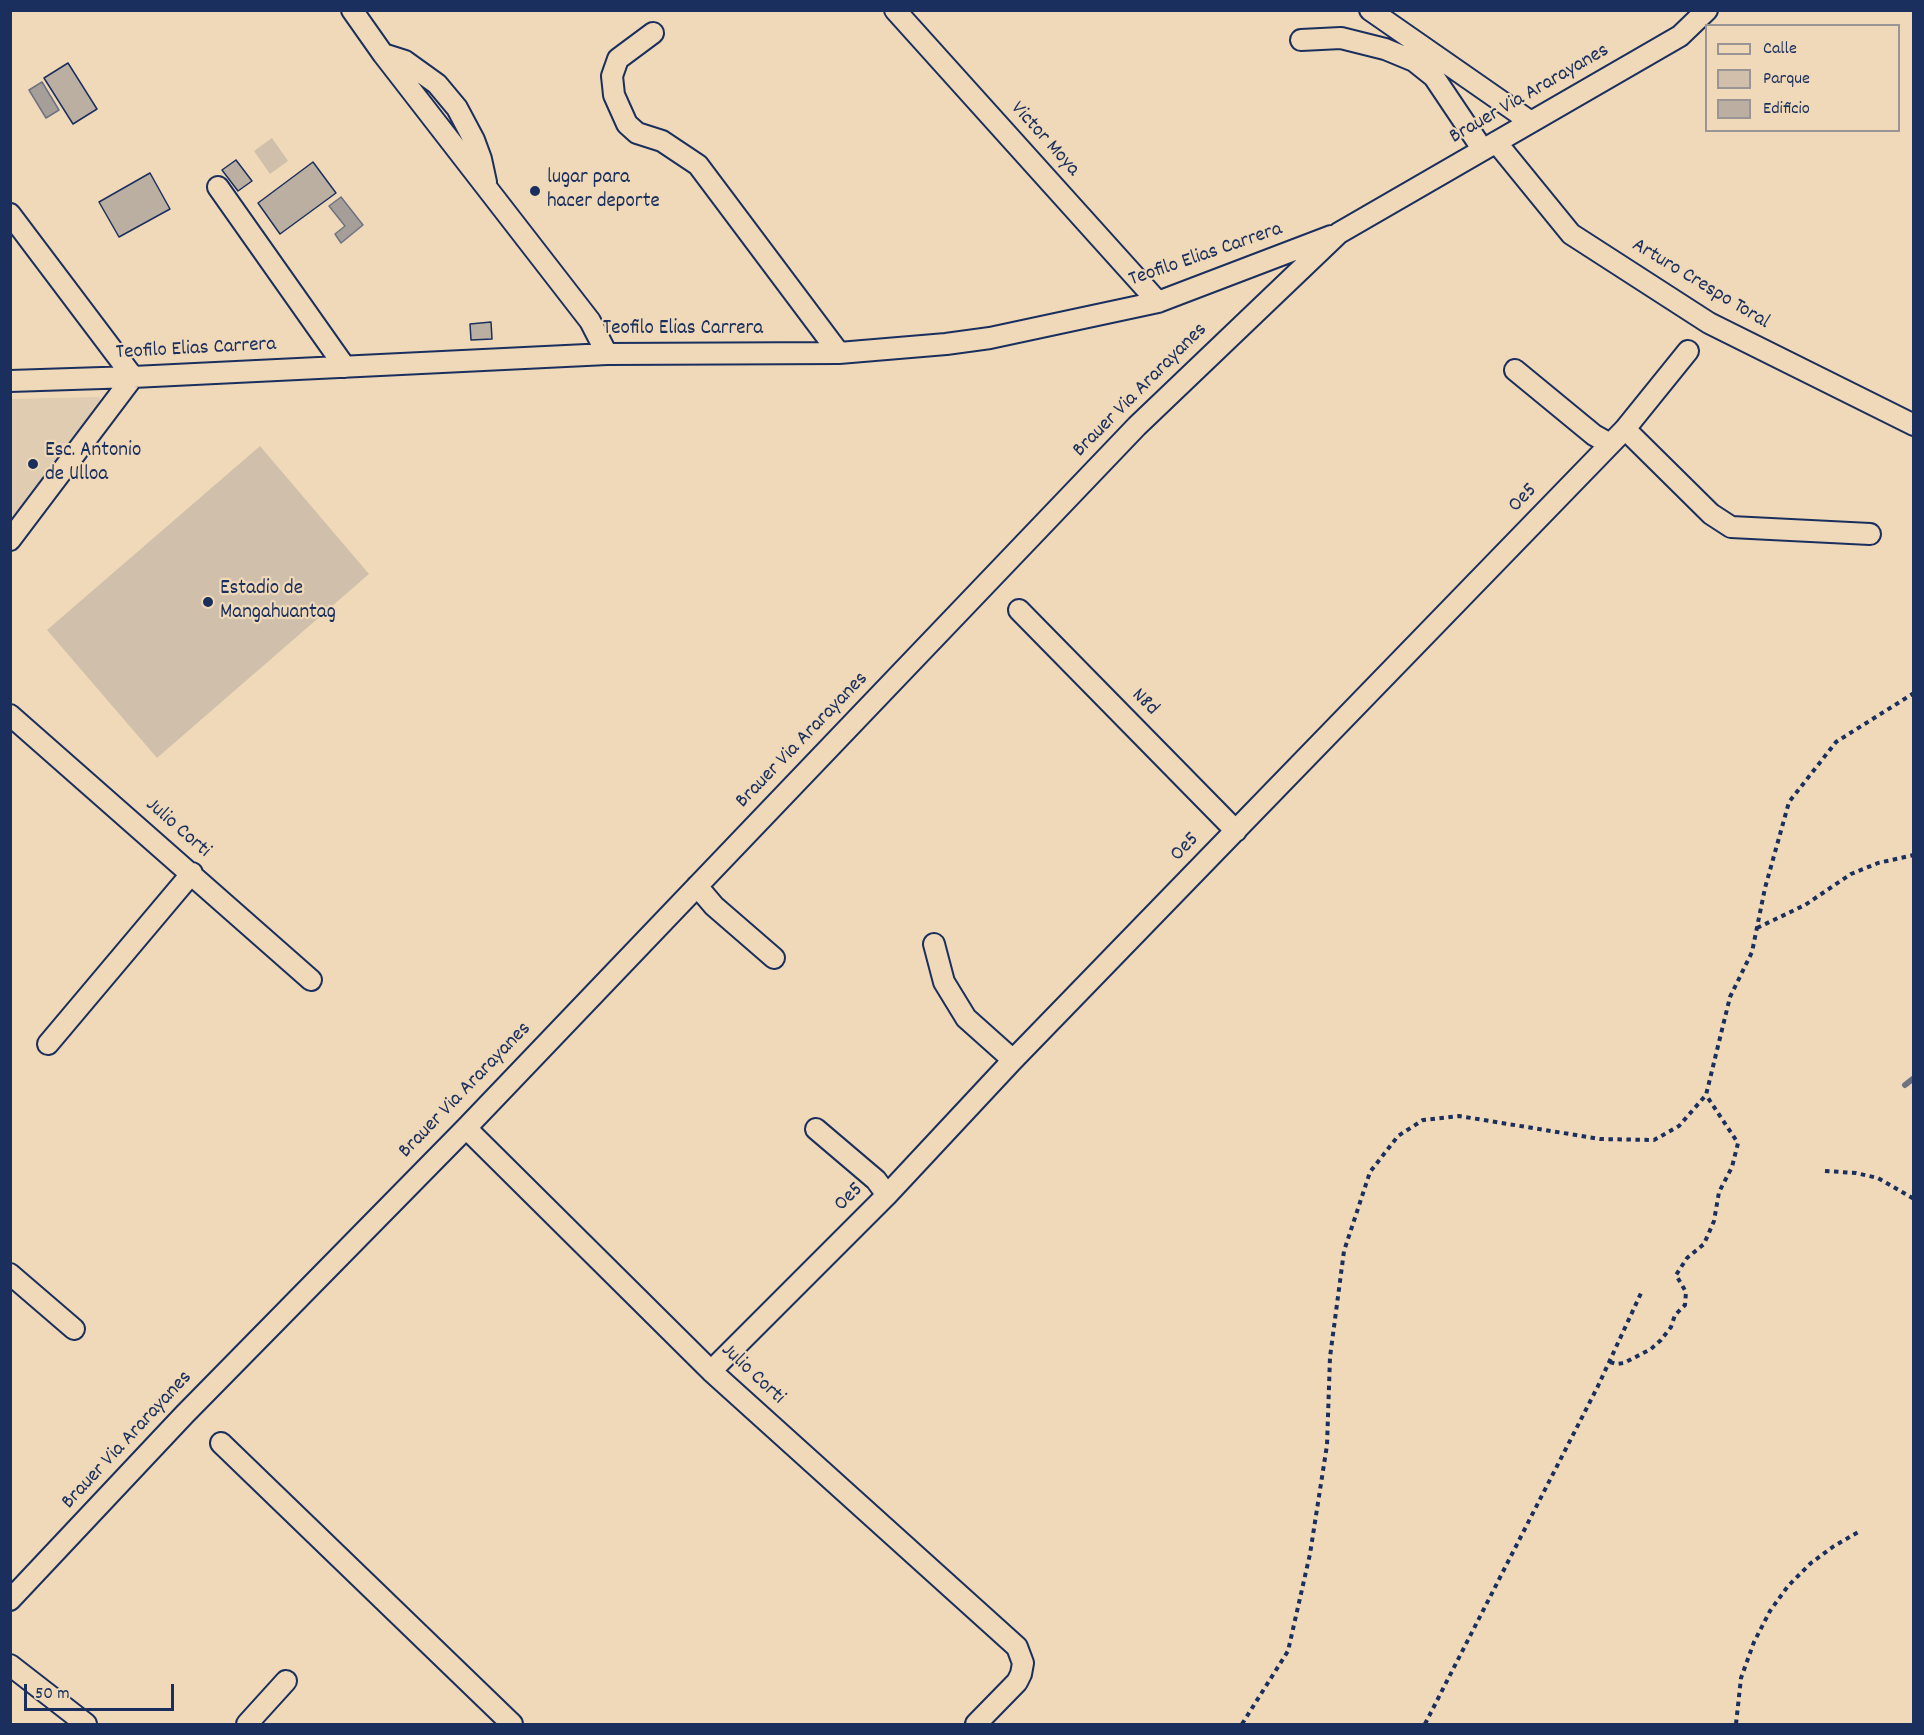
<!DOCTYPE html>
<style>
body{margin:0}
#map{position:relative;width:1924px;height:1735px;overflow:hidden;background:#efd9b8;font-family:Dekko,sans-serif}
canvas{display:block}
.frame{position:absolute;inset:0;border:12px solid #1b2f5e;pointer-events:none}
.legend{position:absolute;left:1705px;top:24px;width:195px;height:108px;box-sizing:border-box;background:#efd9b8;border:2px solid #9a9594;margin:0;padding:8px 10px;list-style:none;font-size:18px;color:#1b2f5e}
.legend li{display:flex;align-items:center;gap:12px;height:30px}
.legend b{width:30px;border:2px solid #9a9594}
.scale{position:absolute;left:24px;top:1684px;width:150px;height:27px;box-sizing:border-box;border:3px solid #1b2f5e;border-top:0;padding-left:8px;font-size:18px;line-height:21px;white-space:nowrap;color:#1b2f5e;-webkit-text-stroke:4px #efd9b8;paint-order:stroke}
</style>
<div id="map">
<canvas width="1924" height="1735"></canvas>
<div class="frame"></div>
<ul class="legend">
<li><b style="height:8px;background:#efd9b8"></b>Calle</li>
<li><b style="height:16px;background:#d0c0ab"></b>Parque</li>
<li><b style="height:16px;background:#bbafa2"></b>Edificio</li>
</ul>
<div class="scale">50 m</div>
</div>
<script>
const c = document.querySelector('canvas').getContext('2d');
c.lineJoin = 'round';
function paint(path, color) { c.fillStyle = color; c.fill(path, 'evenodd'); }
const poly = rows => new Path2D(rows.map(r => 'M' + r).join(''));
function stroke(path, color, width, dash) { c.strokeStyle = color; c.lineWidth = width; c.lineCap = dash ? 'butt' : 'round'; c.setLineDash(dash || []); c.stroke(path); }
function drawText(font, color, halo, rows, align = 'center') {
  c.font = font + ' Dekko,sans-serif'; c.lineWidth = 4.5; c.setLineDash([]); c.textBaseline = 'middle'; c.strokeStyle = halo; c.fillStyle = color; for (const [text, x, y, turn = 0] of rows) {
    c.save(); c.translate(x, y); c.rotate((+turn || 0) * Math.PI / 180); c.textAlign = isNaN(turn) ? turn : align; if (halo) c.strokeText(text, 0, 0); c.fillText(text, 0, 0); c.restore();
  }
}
const built = poly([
 [99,397,101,406,11,522,11,399]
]);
const green = poly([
 [272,138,288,161,270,174,254,151],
 [260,446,369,574,157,758,47,630]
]);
const water = poly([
 [42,82,59,110,46,118,29,90,42,82],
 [341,197,363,225,341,243,335,234,345,226,329,206,341,197]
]);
const stream = poly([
 [1905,1085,1914,1078]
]);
const building = poly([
 [68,63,97,109,73,124,44,78,68,63],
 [236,160,252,181,238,191,222,170,236,160],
 [313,162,336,193,280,234,258,203,313,162],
 [150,173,170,209,119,237,99,202,150,173],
 [491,322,492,339,471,340,470,324,491,322]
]);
const path = poly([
 [1757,928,1805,905,1851,874,1878,863,1914,855],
 [1825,1171,1856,1173,1878,1178,1914,1199],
 [1610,1362,1616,1364,1624,1363,1651,1349,1661,1340,1671,1327,1675,1315,1685,1305,1686,1292,1676,1275,1687,1258,1704,1244,1714,1221,1719,1192,1732,1167,1738,1143,1706,1095],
 [1242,1724,1288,1651,1310,1554,1327,1445,1330,1357,1344,1251,1370,1172,1398,1136,1423,1120,1459,1116,1600,1139,1654,1140,1679,1126,1706,1095,1730,997,1752,952,1765,888,1789,802,1836,742,1914,693],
 [1425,1724,1598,1386,1642,1291],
 [1736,1724,1741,1678,1754,1642,1770,1611,1788,1586,1811,1563,1834,1546,1860,1531]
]);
const minor = poly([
 [352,10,383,54,590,321,607,354],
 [895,10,1158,302],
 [1370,10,1531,122],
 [653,33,618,59,612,76,614,95,627,124,637,133,662,141,698,165,839,353],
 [1301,40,1341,38,1385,49,1414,61,1434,77,1483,150],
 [383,54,405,61,437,84,457,108,474,140,481,159,486,182],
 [1496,142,1571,234,1709,323,1914,425],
 [218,187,345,367],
 [10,214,133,377,10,540],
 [1515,370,1594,435,1610,444],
 [10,381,133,377,607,354,839,353,946,344,990,338,1158,302,1331,236],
 [1625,429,1711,514,1731,527,1870,534],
 [1019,610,1236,831],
 [10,715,311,980],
 [697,886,714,906,774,958],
 [934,944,944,982,966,1018,1013,1060],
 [48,1044,192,873],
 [466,1128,711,1371,1017,1647,1023,1663,1021,1674,1017,1682,976,1724],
 [816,1129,876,1180,887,1195],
 [10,1274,74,1329],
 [711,1371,887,1195,1013,1060,1625,429,1688,351],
 [221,1443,512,1724],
 [10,1600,184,1415,466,1128,1137,426,1339,233,1680,36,1707,10],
 [10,1665,86,1724],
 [247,1724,286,1681]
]);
const markers = [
 [535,191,6,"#1b2f5e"],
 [33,464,6,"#1b2f5e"],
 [208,602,6,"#1b2f5e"]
];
const streetNames = [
 ["Brauer Via Ararayanes",1530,95,-30],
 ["Victor Moya",1044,140,48],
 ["Teofilo Elias Carrera",1206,256,-19],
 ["Arturo Crespo Toral",1700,285,31],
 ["Teofilo Elias Carrera",683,330],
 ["Teofilo Elias Carrera",196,350,-3],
 ["Brauer Via Ararayanes",1141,391,-45],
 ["Oe5",1524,499,-46],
 ["N8d",1144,703,45],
 ["Brauer Via Ararayanes",803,741,-46],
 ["Julio Corti",177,829,41],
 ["Oe5",1186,848,-46],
 ["Brauer Via Ararayanes",466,1091,-46],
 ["Oe5",850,1198,-45],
 ["Julio Corti",752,1375,43],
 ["Brauer Via Ararayanes",128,1441,-47]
];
const poiNames = [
 ["lugar para",547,179],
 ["hacer deporte",547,203],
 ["Esc. Antonio",45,452],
 ["de Ulloa",45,476],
 ["Estadio de",220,590],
 ["Mangahuantag",220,614]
];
paint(built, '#dfccb1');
paint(green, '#d0c0ab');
paint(water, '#a69f99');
stroke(water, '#6e7281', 1.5);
stroke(stream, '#6e7281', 6);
paint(building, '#bbafa2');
stroke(building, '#1b2f5e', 1.5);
stroke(minor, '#1b2f5e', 24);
stroke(path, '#1b2f5e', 4, [4.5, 4.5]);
stroke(minor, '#efd9b8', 20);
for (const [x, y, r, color] of markers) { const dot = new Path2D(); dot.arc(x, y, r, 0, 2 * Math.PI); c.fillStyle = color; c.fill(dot); stroke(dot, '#efd9b8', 2); }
drawText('21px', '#1b2f5e', '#efd9b8', streetNames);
drawText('21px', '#1b2f5e', '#efd9b8', poiNames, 'left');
</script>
